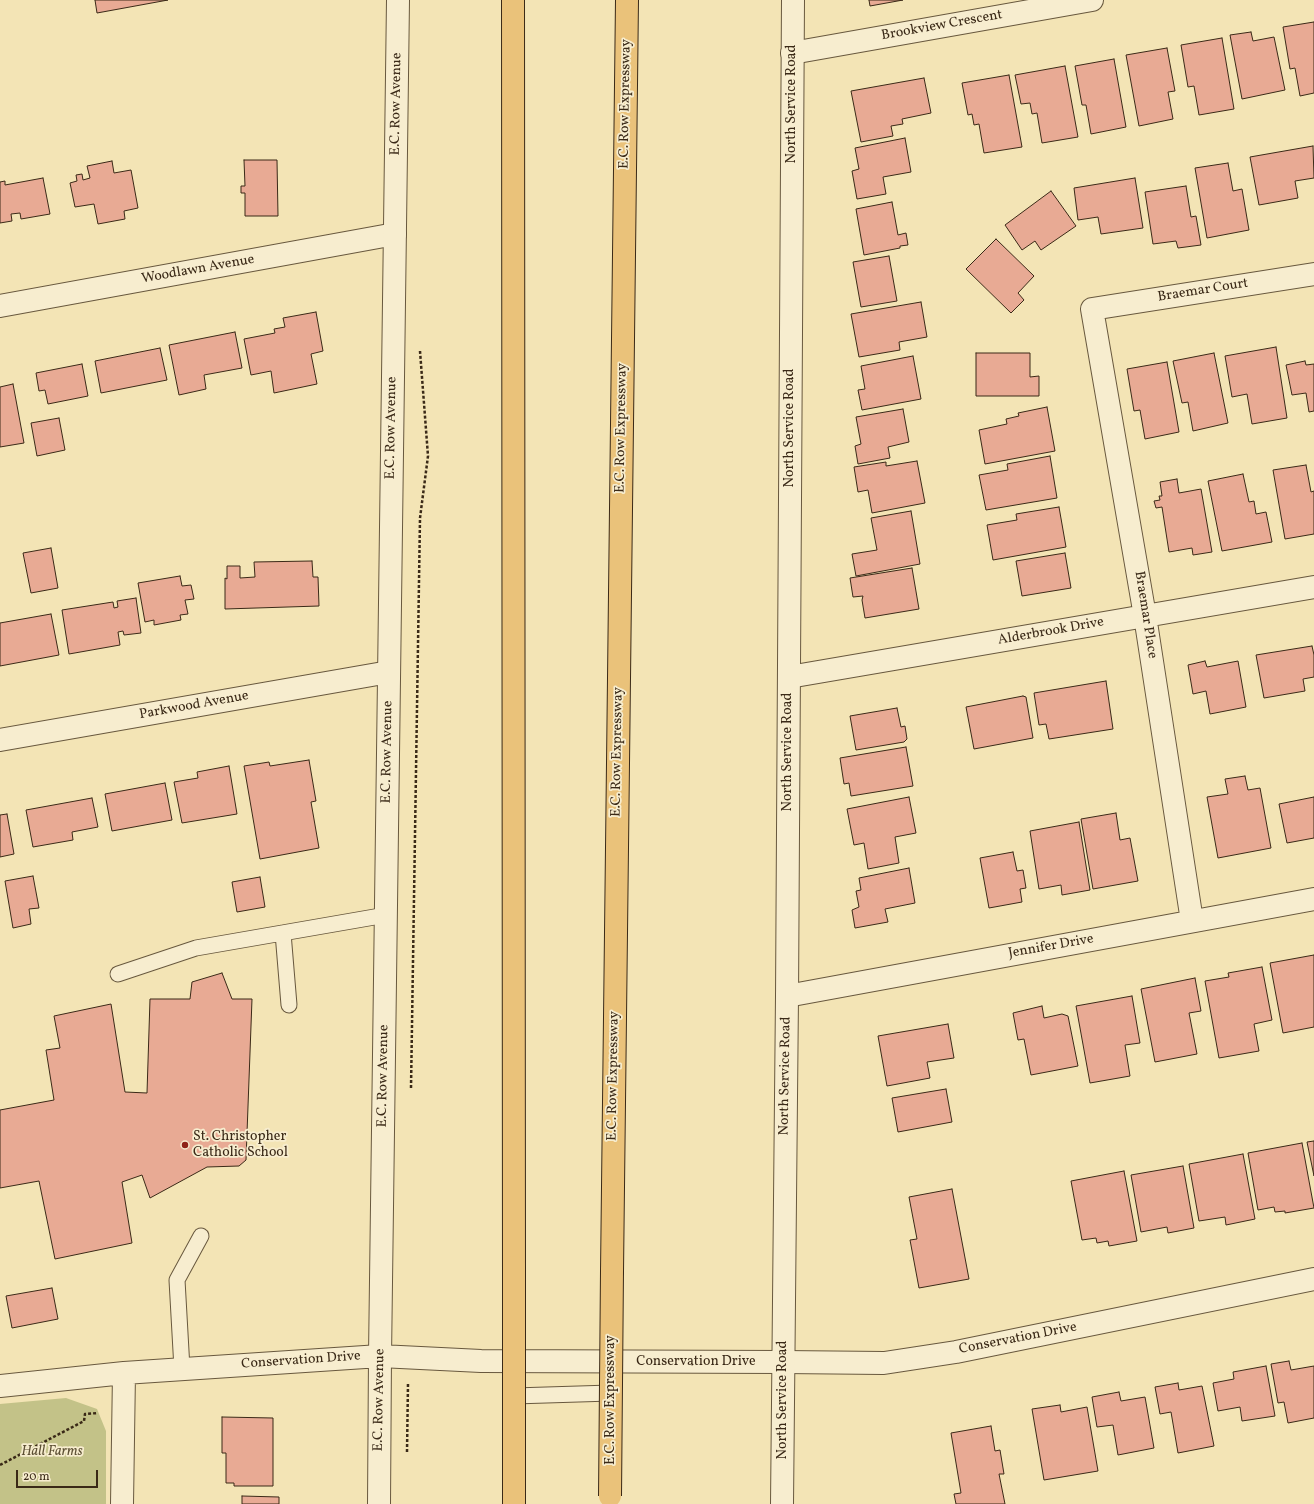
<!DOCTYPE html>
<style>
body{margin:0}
#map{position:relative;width:1314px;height:1504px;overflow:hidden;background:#f3e4b5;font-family:Vollkorn,serif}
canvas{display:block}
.scale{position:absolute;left:16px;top:1470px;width:82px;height:18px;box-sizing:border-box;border:2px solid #3a2917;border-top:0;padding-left:5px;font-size:12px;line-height:14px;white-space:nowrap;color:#3a2917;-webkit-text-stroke:3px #f7edcf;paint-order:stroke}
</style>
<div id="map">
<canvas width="1314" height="1504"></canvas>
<div class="scale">20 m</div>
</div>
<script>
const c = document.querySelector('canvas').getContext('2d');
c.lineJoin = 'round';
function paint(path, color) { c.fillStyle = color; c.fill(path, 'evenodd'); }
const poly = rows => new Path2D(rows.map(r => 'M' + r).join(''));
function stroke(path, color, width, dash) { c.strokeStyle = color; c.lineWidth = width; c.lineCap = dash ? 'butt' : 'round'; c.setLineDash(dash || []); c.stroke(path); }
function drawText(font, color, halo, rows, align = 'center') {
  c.font = font + ' Vollkorn,serif'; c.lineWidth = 3.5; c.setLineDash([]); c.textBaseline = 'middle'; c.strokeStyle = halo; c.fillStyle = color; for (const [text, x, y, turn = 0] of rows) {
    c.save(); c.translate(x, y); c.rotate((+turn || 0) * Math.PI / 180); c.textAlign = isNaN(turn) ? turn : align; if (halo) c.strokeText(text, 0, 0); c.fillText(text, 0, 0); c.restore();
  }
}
const green = poly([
 [66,1398,97,1409,106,1431,106,1504,0,1504,0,1404]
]);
const building = poly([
 [95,0,168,0,97,13,95,0],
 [869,0,903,0,870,6,869,0],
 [1314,22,1314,93,1300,96,1295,68,1290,69,1283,27,1314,22],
 [1251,32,1253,41,1274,37,1285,90,1242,99,1230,35,1251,32],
 [1222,38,1234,109,1199,115,1194,86,1188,87,1181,45,1222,38],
 [1167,48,1175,91,1168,92,1173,119,1139,126,1126,55,1167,48],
 [1114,59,1126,127,1091,134,1086,105,1082,105,1075,66,1114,59],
 [1065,66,1078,137,1042,143,1037,113,1032,114,1030,103,1021,104,1015,75,1065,66],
 [1009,75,1022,147,984,153,979,124,974,125,972,114,968,115,962,83,1009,75],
 [924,78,931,113,902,119,903,124,891,126,893,136,861,142,851,91,924,78],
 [905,138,911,172,883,177,886,194,857,199,852,171,859,169,855,148,905,138],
 [1313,146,1314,178,1295,181,1298,198,1259,205,1250,157,1313,146],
 [244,160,277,160,278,216,245,216,245,193,241,193,241,186,245,186,244,160],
 [112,161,114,173,131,170,138,208,124,211,125,219,98,224,94,204,75,207,70,183,77,181,76,175,82,174,83,180,90,178,87,166,112,161],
 [1228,163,1233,191,1242,189,1249,230,1207,238,1195,168,1228,163],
 [43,178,50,214,21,219,20,213,11,214,12,221,0,223,0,182,5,181,5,185,43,178],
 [1135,178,1143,228,1101,234,1098,217,1078,220,1074,188,1135,178],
 [1186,186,1191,217,1196,216,1201,245,1178,248,1176,241,1153,244,1145,192,1186,186],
 [1051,191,1076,226,1041,250,1035,241,1022,250,1005,225,1051,191],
 [892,202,898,235,906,233,908,245,900,246,900,248,864,255,856,209,892,202],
 [996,239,1034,276,1018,293,1024,300,1011,313,966,269,996,239],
 [889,256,897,301,861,307,853,262,889,256],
 [921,302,927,337,899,342,900,350,859,357,851,314,921,302],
 [316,312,323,351,311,354,317,384,274,393,271,371,251,375,244,339,275,333,274,329,285,327,283,318,316,312],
 [235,332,242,368,204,375,206,389,179,395,169,345,235,332],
 [1276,347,1287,418,1252,424,1247,394,1232,397,1225,356,1276,347],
 [160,348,167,380,101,393,95,361,160,348],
 [976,353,1030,353,1030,377,1039,376,1039,396,976,396,976,353],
 [1214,353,1228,423,1193,431,1188,402,1182,403,1173,361,1214,353],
 [913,356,921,399,862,410,858,390,865,389,861,366,913,356],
 [1305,361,1306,365,1314,364,1314,411,1309,412,1306,393,1292,395,1286,365,1305,361],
 [1167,362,1179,432,1145,439,1140,410,1134,411,1127,369,1167,362],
 [82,364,88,396,48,404,45,390,39,391,36,373,82,364],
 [13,384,24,443,0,447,0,387,13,384],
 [1047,407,1055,451,985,464,979,430,1007,424,1006,419,1019,416,1018,413,1047,407],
 [903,409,909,442,888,447,890,458,858,464,855,446,861,444,856,417,903,409],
 [59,418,65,450,37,456,31,423,59,418],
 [1050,456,1057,498,986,510,979,475,1008,470,1007,464,1050,456],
 [917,461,925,503,872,513,868,490,858,492,854,467,886,462,886,466,917,461],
 [1306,465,1311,492,1314,491,1314,534,1285,539,1273,470,1306,465],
 [1243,474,1249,502,1254,501,1256,514,1266,512,1272,542,1222,551,1208,481,1243,474],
 [1177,479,1179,493,1201,489,1212,552,1193,555,1192,548,1169,552,1162,507,1156,508,1154,501,1160,500,1159,496,1162,496,1160,482,1177,479],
 [1059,507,1066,547,993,560,987,525,1017,520,1016,514,1059,507],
 [911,511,920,564,856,576,852,554,877,550,871,518,911,511],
 [51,548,58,588,31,593,23,553,51,548],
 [1065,553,1071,588,1022,596,1016,561,1065,553],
 [312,561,313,577,318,577,319,606,225,609,225,578,227,579,227,566,240,566,240,578,255,577,254,562,312,561],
 [912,568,919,609,865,618,862,600,863,596,853,597,850,578,912,568],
 [180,576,182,586,191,585,194,599,185,600,188,614,180,615,181,620,154,625,154,620,145,622,138,583,180,576],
 [136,598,141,633,124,635,123,631,118,632,120,645,69,654,62,610,113,602,114,608,118,607,117,601,136,598],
 [51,614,59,655,0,666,0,623,51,614],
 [1312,646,1314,655,1314,677,1303,679,1305,691,1264,698,1256,655,1312,646],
 [1205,661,1207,667,1238,661,1246,707,1210,714,1206,691,1193,694,1188,665,1205,661],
 [1106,681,1113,729,1049,739,1046,724,1039,725,1034,693,1106,681],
 [1023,696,1026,697,1033,738,974,749,966,707,1023,696],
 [897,708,901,727,905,726,907,739,904,742,856,750,850,716,897,708],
 [906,747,913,786,851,796,849,783,844,784,840,758,906,747],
 [309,760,316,801,311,802,319,848,260,859,244,766,269,762,270,766,309,760],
 [229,766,237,814,182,823,174,782,198,778,197,772,229,766],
 [1245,776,1248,790,1260,788,1271,848,1218,858,1207,797,1228,794,1225,779,1245,776],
 [165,783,172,820,112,831,105,794,165,783],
 [909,797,916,833,895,837,899,863,868,869,864,843,854,845,847,809,909,797],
 [1314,797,1314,838,1287,843,1279,804,1314,797],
 [92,798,98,827,72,832,73,840,33,847,26,810,92,798],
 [1116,813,1120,840,1130,838,1138,881,1093,889,1081,819,1116,813],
 [7,814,14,854,0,857,0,815,7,814],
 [1079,822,1090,890,1062,895,1061,885,1039,889,1030,831,1079,822],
 [1013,852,1017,871,1023,870,1026,888,1020,889,1022,902,989,908,980,858,1013,852],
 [909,868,915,903,885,909,888,922,855,928,852,910,859,907,856,891,861,890,859,878,909,868],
 [33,876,39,908,29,909,31,924,13,928,5,881,33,876],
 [260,877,265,907,237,912,232,882,260,877],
 [1314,955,1314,1027,1283,1033,1270,963,1314,955],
 [1262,967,1272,1020,1254,1024,1259,1051,1219,1058,1205,981,1229,977,1228,973,1262,967],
 [222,973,232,999,252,999,246,1160,239,1166,207,1167,150,1198,142,1175,122,1182,132,1243,55,1259,39,1181,0,1188,0,1110,54,1100,46,1050,60,1048,54,1016,111,1004,125,1092,147,1093,150,999,190,999,192,982,222,973],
 [1195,978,1201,1011,1189,1013,1197,1054,1155,1062,1141,989,1195,978],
 [1132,996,1140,1043,1125,1045,1130,1076,1090,1083,1076,1006,1132,996],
 [1042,1006,1044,1018,1062,1014,1068,1016,1078,1066,1031,1075,1024,1039,1018,1040,1013,1013,1042,1006],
 [948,1024,954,1058,927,1062,930,1078,887,1086,878,1036,948,1024],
 [946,1089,952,1122,898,1132,892,1098,946,1089],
 [1314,1141,1314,1176,1307,1142,1314,1141],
 [1302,1143,1314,1208,1285,1213,1285,1211,1275,1212,1274,1207,1258,1210,1248,1153,1302,1143],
 [1243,1154,1255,1219,1226,1225,1225,1217,1199,1221,1189,1164,1243,1154],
 [1183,1166,1194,1228,1168,1233,1167,1227,1141,1232,1131,1175,1183,1166],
 [1124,1171,1137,1241,1109,1246,1108,1241,1097,1243,1096,1238,1082,1240,1071,1181,1124,1171],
 [952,1189,969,1279,919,1288,910,1240,917,1239,909,1197,952,1189],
 [52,1288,58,1319,12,1328,6,1296,52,1288],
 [1289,1361,1291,1370,1314,1366,1314,1418,1288,1423,1284,1402,1278,1403,1271,1364,1289,1361],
 [1266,1366,1275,1416,1242,1421,1240,1407,1218,1411,1213,1383,1234,1379,1233,1372,1266,1366],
 [1178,1383,1179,1390,1202,1386,1214,1446,1178,1453,1171,1412,1160,1414,1155,1387,1178,1383],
 [1119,1392,1121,1401,1145,1397,1154,1448,1118,1455,1113,1425,1097,1427,1092,1397,1119,1392],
 [1060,1405,1061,1412,1087,1407,1098,1471,1044,1480,1032,1409,1060,1405],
 [222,1417,273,1418,273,1486,234,1486,234,1483,226,1483,226,1453,222,1453,222,1417],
 [991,1426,995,1451,1000,1450,1004,1474,999,1474,1005,1504,956,1504,954,1494,961,1493,951,1433,991,1426],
 [242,1496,279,1497,279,1504,242,1504,242,1496]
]);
const path = poly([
 [411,1088,420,518,428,456,420,351],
 [407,1452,408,1383],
 [0,1465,84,1421,85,1414,98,1413]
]);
const service = poly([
 [283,933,289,1005],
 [118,974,196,948,386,915],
 [182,1369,177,1280,201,1236],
 [514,1396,611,1393]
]);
const minor = poly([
 [792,53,1092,0],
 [0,306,395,234],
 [789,677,1314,587],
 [0,740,389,672],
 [1192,921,1145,616,1092,309,1314,274],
 [787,996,1314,899],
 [783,1362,884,1363,956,1352,1314,1279],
 [0,1386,124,1373,380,1356,379,1504],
 [122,1504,124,1373]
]);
const tertiary = poly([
 [398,0,380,1356,481,1361,783,1362],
 [782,1504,787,996,793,0]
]);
const motorway = poly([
 [513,0,514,1267],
 [612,1271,627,0]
]);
const motorwayBridge = poly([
 [514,1267,514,1504],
 [610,1496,612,1271]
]);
const markers = [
 [185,1145,4,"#8f2418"]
];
const streetNames = [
 ["Brookview Crescent",942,26,-10],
 ["E.C. Row Avenue",397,104,-89],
 ["E.C. Row Expressway",626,104,-89],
 ["North Service Road",792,104,-90],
 ["Woodlawn Avenue",198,270,-10],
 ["Braemar Court",1203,291,-9],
 ["E.C. Row Avenue",392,428,-89],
 ["E.C. Row Expressway",622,428,-89],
 ["North Service Road",790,428,-90],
 ["Braemar Place",1145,615,81],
 ["Alderbrook Drive",1051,632,-10],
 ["Parkwood Avenue",194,706,-10],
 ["E.C. Row Avenue",388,752,-89],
 ["E.C. Row Expressway",618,752,-89],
 ["North Service Road",788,752,-90],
 ["Jennifer Drive",1051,947,-10],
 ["E.C. Row Avenue",384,1076,-89],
 ["E.C. Row Expressway",614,1076,-89],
 ["North Service Road",786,1076,-89],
 ["Conservation Drive",1018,1339,-11],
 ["Conservation Drive",301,1361,-4],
 ["Conservation Drive",696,1362],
 ["E.C. Row Avenue",380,1400,-89],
 ["E.C. Row Expressway",611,1400,-90],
 ["North Service Road",783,1400,-90]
];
const poiNames = [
 ["St. Christopher",193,1137],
 ["Catholic School",193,1153]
];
const parkNames = [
 ["Hall Farms",52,1452]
];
paint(green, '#c3c288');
paint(building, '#e8aa94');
stroke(building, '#3a2917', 1);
stroke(service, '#68583e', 17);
stroke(minor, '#68583e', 24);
stroke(tertiary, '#68583e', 24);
stroke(motorway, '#3a2917', 24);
stroke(path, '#3a2917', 2.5, [3, 2]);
stroke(service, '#f7edcf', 15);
stroke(minor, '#f7edcf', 22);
stroke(tertiary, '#f7edcf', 22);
stroke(motorway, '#eac27a', 22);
stroke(motorwayBridge, '#3a2917', 24, []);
stroke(motorwayBridge, '#eac27a', 22);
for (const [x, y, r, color] of markers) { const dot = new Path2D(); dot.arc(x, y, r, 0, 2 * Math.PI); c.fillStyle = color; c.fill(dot); stroke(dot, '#f7edcf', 1.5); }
drawText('14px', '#3a2917', '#f7edcf', streetNames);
drawText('14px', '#3a2917', '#f7edcf', poiNames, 'left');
drawText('italic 14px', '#5c4f33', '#f7edcf', parkNames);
</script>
